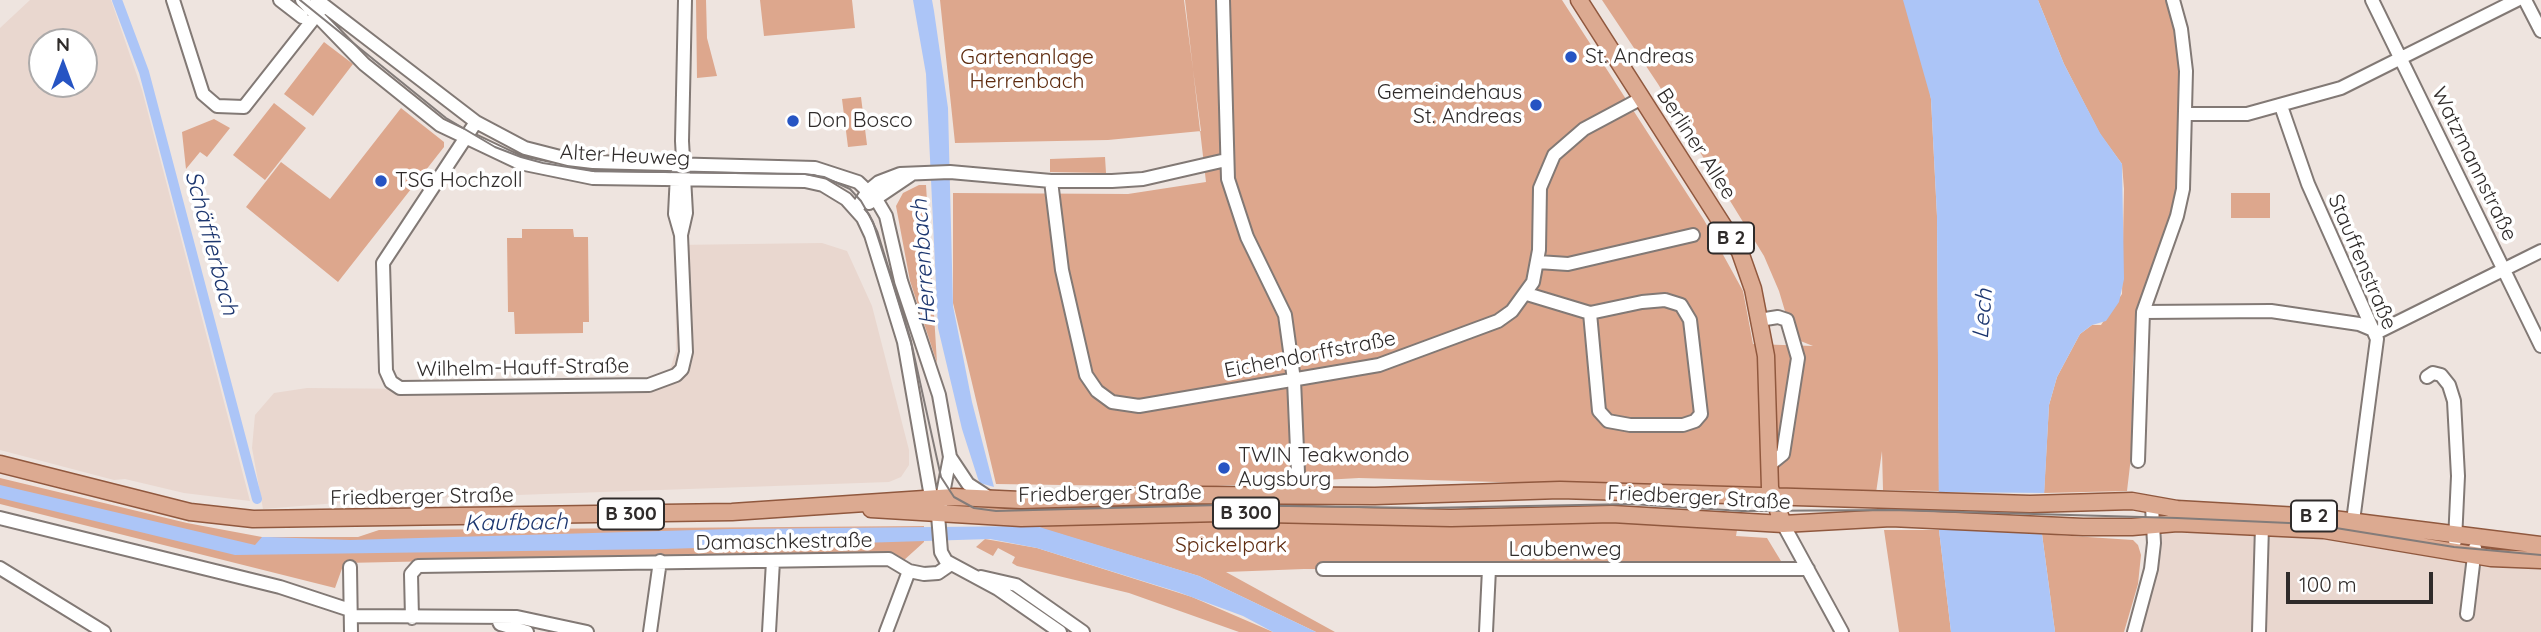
<!DOCTYPE html>
<meta charset="utf-8">
<style>
body{margin:0}
#map{position:relative;width:2541px;height:632px;overflow:hidden;background:#eee4df;font-family:Quicksand,sans-serif}
canvas{display:block}
.north{position:absolute;left:28px;top:28px;width:70px;height:70px;box-sizing:border-box;background:#fff;border:2px solid #acaaaa;border-radius:50%;rotate:0deg;font-size:19px;font-weight:700;line-height:28px;text-align:center;color:#2f2b2a}
.north::after{content:'';display:block;margin:auto;width:24px;height:32px;background:#2654c3;clip-path:polygon(50% 0,100% 100%,50% 72%,0 100%)}
.scale{position:absolute;left:2286px;top:572px;width:147px;height:32px;box-sizing:border-box;border:4px solid #2f2b2a;border-top:0;padding-left:9px;font-size:21px;line-height:24px;white-space:nowrap;color:#2f2b2a;-webkit-text-stroke:5px #fff;paint-order:stroke}
</style>
<div id="map">
<canvas width="2541" height="632"></canvas>
<div class="north">N</div>
<div class="scale">100 m</div>
</div>
<script>
const c = document.querySelector('canvas').getContext('2d');
c.lineJoin = 'round';
function paint(path, color) { c.fillStyle = color; c.fill(path, 'evenodd'); }
const poly = rows => new Path2D(rows.map(r => 'M' + r).join(''));
function stroke(path, color, width, dash) { c.strokeStyle = color; c.lineWidth = width; c.lineCap = dash ? 'butt' : 'round'; c.setLineDash(dash || []); c.stroke(path); }
function drawText(font, color, halo, rows, align = 'center') {
  c.font = font + ' Quicksand,sans-serif'; c.lineWidth = 7; c.setLineDash([]); c.textBaseline = 'middle'; c.strokeStyle = halo; c.fillStyle = color; for (const [text, x, y, turn = 0] of rows) {
    c.save(); c.translate(x, y); c.rotate((+turn || 0) * Math.PI / 180); c.textAlign = isNaN(turn) ? turn : align; if (halo) c.strokeText(text, 0, 0); c.fillText(text, 0, 0); c.restore();
  }
}
const built = poly([
 [30,0,111,0,142,90,250,501,184,493,125,479,114,480,0,450,0,28],
 [42,42,84,42,84,84,42,84],
 [822,243,847,251,872,306,909,450,909,465,901,477,889,482,374,500,263,509,252,448,255,415,274,393,307,388,655,391,669,373,676,350,675,245],
 [2174,530,2333,537,2541,565,2541,632,2139,632,2159,536]
]);
const green = poly([
 [696,0,706,0,707,38,717,76,697,78],
 [760,0,852,0,855,28,764,36],
 [940,0,1184,0,1201,131,1108,140,955,143],
 [1185,0,1562,0,1704,220,1743,291,1753,344,1813,346,1793,338,1779,291,1764,256,1658,84,1602,0,1914,0,1931,99,1937,216,1939,491,1883,490,1882,451,1876,493,1359,478,1199,487,996,484,953,303,953,193,1128,194,1206,182],
 [2038,0,2166,0,2178,47,2182,97,2176,198,2138,309,2133,361,2131,457,2127,491,2044,493,2049,405,2057,377,2080,334,2092,325,2101,325,2122,294,2124,189,2122,164,2100,134,2064,64],
 [324,42,353,64,313,116,284,94],
 [861,97,867,145,848,147,842,99],
 [274,103,306,128,265,180,233,155],
 [401,108,444,142,444,147,338,282,246,207,281,162,330,199],
 [214,119,230,128,207,157,200,152,186,169,182,132],
 [1105,157,1106,173,1050,172,1050,159],
 [919,185,926,185,937,363,910,281,896,206,903,193],
 [2231,193,2270,193,2270,218,2231,218],
 [522,229,573,229,574,237,588,237,589,322,583,322,583,333,515,334,514,312,508,312,507,238,522,238],
 [0,478,187,523,262,537,358,537,379,530,924,526,924,542,903,561,683,556,344,563,335,588,0,504],
 [1041,521,1629,522,1737,530,1736,536,1767,538,1784,566,1560,570,1304,569,1226,572,1335,632,1316,632,1199,576,1040,528],
 [1884,530,1939,530,1951,632,1899,632],
 [2042,534,2133,540,2138,545,2141,555,2138,584,2124,632,2055,632],
 [985,539,1037,548,1192,597,1273,632,1239,632,1129,593,1017,566,1012,563,1015,557,998,548,993,556,976,547]
]);
const water = poly([
 [913,0,932,0,934,11,948,108,953,306,972,402,994,487,980,483,978,479,962,429,938,328,926,74],
 [1903,0,2038,0,2064,64,2100,133,2122,164,2124,279,2119,302,2106,321,2092,325,2080,334,2057,377,2049,405,2042,534,2055,632,1951,632,1939,530,1937,216,1931,99],
 [0,485,255,545,262,537,268,537,350,540,731,529,1036,526,1199,576,1316,632,1273,632,1243,616,1178,592,1037,548,990,539,664,549,235,555,0,498]
]);
const pier = poly([
 [1936,492,2048,493,2045,534,1936,528]
]);
const canal = poly([
 [117,0,144,72,257,499]
]);
const minor = poly([
 [173,0,203,94,217,106,244,107,322,8],
 [280,0,302,17],
 [302,0,364,64,440,125,520,163,593,178,805,181,823,185,846,199,863,218,871,235,904,342,930,491,938,515,941,552,946,561,998,589,1060,632],
 [317,0,476,122,525,148,568,159,593,162,815,168,858,182,876,199,886,216,901,281,939,395,950,457,941,504],
 [1223,0,1228,179,1247,237,1285,315,1294,380,1299,496],
 [2372,0,2541,346],
 [2525,0,2541,31],
 [2281,106,2308,184,2377,339,2353,521],
 [2187,114,2247,114,2341,88,2517,0],
 [476,122,383,263,386,371,391,382,400,388,649,385,676,375,682,369,686,352,681,235,675,214,677,174],
 [1051,181,1062,270,1086,375,1097,391,1112,402,1139,406,1379,365,1498,321,1512,311,1533,282,1539,250,1540,188,1554,155,1584,129,1642,98],
 [869,203,912,174],
 [856,210,868,191,879,182,900,174,950,172,1051,181,1112,181,1143,179,1226,160],
 [681,235,686,213,682,141,685,0],
 [1538,262,1568,264,1693,235],
 [1527,294,1590,313],
 [1665,300,1681,305,1690,320,1701,414,1695,421,1683,425,1630,425,1608,421,1599,411,1590,313,1642,302,1665,300],
 [2143,312,2271,311,2359,324,2371,329],
 [1759,320,1778,317,1787,320,1798,358,1783,454,1768,466],
 [2376,333,2541,251],
 [2427,377,2433,373,2441,375,2449,385,2454,401,2458,476,2455,541],
 [950,457,968,484,988,497],
 [2138,461,2143,312,2177,216,2183,189,2186,71,2181,29,2173,0],
 [0,518,280,587,350,610],
 [1783,524,1842,632],
 [350,567,351,632],
 [0,568,104,632],
 [1323,569,1808,569],
 [981,577,1016,585,1083,632],
 [2467,614,2475,548],
 [352,616,517,617,587,632],
 [497,617,500,624,527,632],
 [412,618,411,574,418,566,889,559,909,571,924,574,938,573,951,564],
 [650,632,660,561],
 [769,632,773,561],
 [886,632,909,571],
 [1486,632,1489,569],
 [2134,632,2151,569,2154,543,2152,506],
 [2259,632,2262,526]
]);
const major = poly([
 [1579,0,1740,252,1753,289,1766,356,1770,488,1783,524],
 [0,464,190,512,253,519,732,512,954,497,1021,500,1193,495,1375,496,1560,490,2030,504,2132,501,2177,509,2317,517,2541,545],
 [871,509,1021,518,1220,513,1451,518,1612,514,1783,524,1891,518,2083,527,2132,527,2177,523,2324,530,2491,558,2541,560]
]);
const tram = poly([
 [300,0,446,118,495,147,521,157,543,163,593,171,805,174,824,177,850,189,861,201,873,222,892,281,912,346,941,477,954,497,974,508,996,511,1220,505,1424,508,1631,504,1742,511,1891,510,2177,518,2311,524,2454,547,2541,555]
]);
const markers = [
 [1571,57,7,"#2654c3"],
 [1536,105,7,"#2654c3"],
 [793,121,7,"#2654c3"],
 [381,181,7,"#2654c3"],
 [1224,468,7,"#2654c3"]
];
const shields = [
 [1731,238,46],
 [1246,513,66],
 [631,514,66],
 [2314,516,46]
];
const shieldNames = [
 ["B 2",1731,238],
 ["B 300",1246,513],
 ["B 300",631,514],
 ["B 2",2314,516]
];
const poiNames = [
 ["St. Andreas",1585,57],
 ["Gemeindehaus",1522,93,"right"],
 ["St. Andreas",1522,117,"right"],
 ["Don Bosco",807,121],
 ["TSG Hochzoll",395,181],
 ["TWIN Teakwondo",1238,456],
 ["Augsburg",1238,480]
];
const parkNames = [
 ["Gartenanlage",1027,58],
 ["Herrenbach",1027,82],
 ["Spickelpark",1231,546]
];
const streetNames = [
 ["Berliner Allee",1696,144,57],
 ["Alter Heuweg",625,156,3],
 ["Watzmannstraße",2474,164,64],
 ["Stauffenstraße",2362,262,67],
 ["Eichendorffstraße",1310,355,-11],
 ["Wilhelm-Hauff-Straße",523,368,-1],
 ["Friedberger Straße",1110,494,-1],
 ["Friedberger Straße",422,497,-1],
 ["Friedberger Straße",1699,498,3],
 ["Damaschkestraße",784,542,-1],
 ["Laubenweg",1565,550]
];
const waterNames = [
 ["Schäfflerbach",211,243,75],
 ["Herrenbach",924,262,-94],
 ["Lech",1983,314,-85],
 ["Kaufbach",516,523,-1]
];
paint(built, '#e9d7cf');
paint(green, '#dda78d');
paint(water, '#acc5f7');
paint(pier, '#eee4df');
stroke(canal, '#acc5f7', 10);
stroke(minor, '#827975', 16);
stroke(major, '#90583e', 19);
stroke(minor, '#fff', 12);
stroke(major, '#dcaa91', 16);
stroke(tram, '#837c7a', 2);
for (const [x, y, r, color] of markers) { const dot = new Path2D(); dot.arc(x, y, r, 0, 2 * Math.PI); c.fillStyle = color; c.fill(dot); stroke(dot, '#fff', 2.5); }
for (const [x, y, w] of shields) { const box = new Path2D(); box.roundRect(x - w / 2, y - 15.5, w, 31, 5); c.fillStyle = '#fff'; c.fill(box); stroke(box, '#2f2b2a', 2); }
drawText('bold 19px', '#2f2b2a', null, shieldNames);
drawText('21px', '#2f2b2a', '#fff', poiNames, 'left');
drawText('21px', '#5f2c10', '#fff', parkNames);
drawText('21px', '#2f2b2a', '#fff', streetNames);
drawText('italic 23px', '#1c366f', '#fff', waterNames);
</script>
